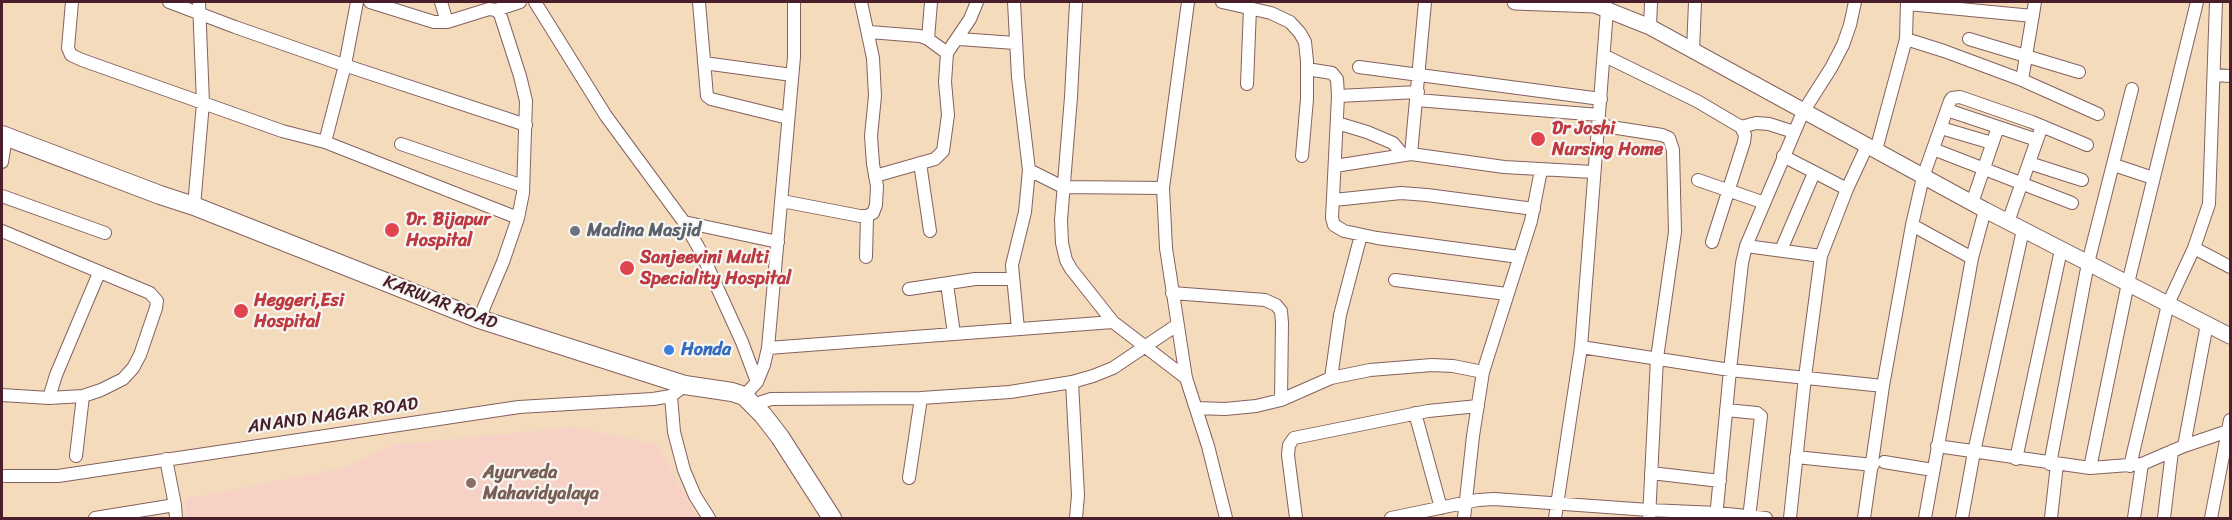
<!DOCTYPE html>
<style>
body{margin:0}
#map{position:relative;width:2232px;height:520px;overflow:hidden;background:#f3dbbc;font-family:Sriracha,sans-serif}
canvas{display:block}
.frame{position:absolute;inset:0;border:3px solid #4a1f2b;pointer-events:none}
</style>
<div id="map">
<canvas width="2232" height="520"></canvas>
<div class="frame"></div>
</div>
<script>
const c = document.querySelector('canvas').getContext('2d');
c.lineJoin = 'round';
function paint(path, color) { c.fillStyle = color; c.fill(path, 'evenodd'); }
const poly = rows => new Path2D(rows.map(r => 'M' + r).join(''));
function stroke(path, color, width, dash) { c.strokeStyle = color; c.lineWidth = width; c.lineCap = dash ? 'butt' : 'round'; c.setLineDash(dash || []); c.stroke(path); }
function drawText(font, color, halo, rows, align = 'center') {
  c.font = font + ' Sriracha,sans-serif'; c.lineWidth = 4.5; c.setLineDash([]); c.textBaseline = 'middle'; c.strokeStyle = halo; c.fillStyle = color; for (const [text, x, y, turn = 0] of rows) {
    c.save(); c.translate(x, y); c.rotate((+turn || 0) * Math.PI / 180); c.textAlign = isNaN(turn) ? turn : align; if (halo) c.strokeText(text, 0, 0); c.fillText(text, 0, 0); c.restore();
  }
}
const built = poly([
 [574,427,658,445,697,518,186,518,185,499,343,468,393,445]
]);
const minor = poly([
 [72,2,68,48,71,55,82,60,282,131,325,142,518,218],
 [169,2,235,27,335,62,526,125],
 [370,2,434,22,447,22,489,9,496,10,500,14,520,76,526,101,523,193,518,218,503,262,479,319],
 [441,2,447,22],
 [535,2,606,116,684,222,701,252,742,342,757,382],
 [699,2,707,96,711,99,788,118],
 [1014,2,1018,77,1029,170,1025,212,1012,265,1018,329],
 [1076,2,1071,97,1061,220,1062,243,1066,260,1071,269,1113,322,1186,378],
 [1188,2,1163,188,1166,248,1186,378,1208,446,1226,518],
 [1222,2,1271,13,1290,22,1300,33,1305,42,1307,61,1307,99,1302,156],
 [1908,4,2033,16],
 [496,10,520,2],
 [1650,27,1651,2],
 [869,32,920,36,928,39,947,53],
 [928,39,931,2],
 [959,39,1015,43],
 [1906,39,1944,51,2022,80,2098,114],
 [1969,39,2079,72],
 [1693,51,1695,2],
 [1605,56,1697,101,1741,127,1745,135,1744,142,1712,242],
 [704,63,792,75],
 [1359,67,1601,99],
 [1307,69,1332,73,1337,79,1338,96,1332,218,1334,225,1344,231,1377,238,1519,257],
 [2215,75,2230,76],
 [2022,80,2035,2],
 [1247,84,1250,8],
 [1338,96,1418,92],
 [1417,100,1599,115],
 [1947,110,2037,140],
 [1337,123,1367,132,1393,143,1403,155],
 [1598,125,1662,135,1669,138,1673,150,1675,232,1657,358,1649,518],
 [1741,127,1756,123,1769,124,1794,132],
 [1941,128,1992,143],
 [325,142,345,65,357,2],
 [401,144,523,186],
 [1933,149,2072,203],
 [1876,150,1906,39,1907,2],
 [1411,154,1425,2],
 [1783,156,1847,189],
 [2,162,6,137],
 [920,163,930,231],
 [2029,163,2082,180],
 [2114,165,2153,178],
 [1335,166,1411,154,1504,167,1593,172],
 [1029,170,1063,187,1163,188],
 [875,176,935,159,943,151,948,115,945,82,947,53,970,19,977,2],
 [1698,180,1762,202],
 [2,196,105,233],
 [1334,200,1401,193,1427,195,1534,209],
 [782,201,860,216,867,216,873,213,876,205,877,186,873,164,871,136,875,96,873,58,861,2],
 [1972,203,1998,127],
 [194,206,203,103,199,2],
 [684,222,778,242],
 [2008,222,2042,126],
 [1912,225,1972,258],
 [2,231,150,293,157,301,156,308,140,355,133,368,123,379,101,390,83,396,49,398,2,395],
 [1746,246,1821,256],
 [2194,248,2230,267],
 [1781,250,1814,173],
 [866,257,867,216],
 [1395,280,1507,294],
 [947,284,954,334],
 [909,289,975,279,1013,279],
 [1172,293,1265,300,1276,305,1281,311,1282,323,1281,400],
 [1581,347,1730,370,1883,386],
 [768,348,1113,322],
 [1331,378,1340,315,1361,235],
 [1072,382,1078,495,1076,518],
 [671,396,674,432,684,470,695,496,709,518],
 [744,396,757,382,764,365,768,348,794,57,794,2],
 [49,398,56,375,99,273],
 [753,405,771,399,921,398,1010,392,1072,382,1093,376,1113,368,1177,325],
 [1196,408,1225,409,1256,406,1281,400,1331,378,1370,370,1432,365,1453,366,1483,372],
 [1726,410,1757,413,1761,416,1749,518],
 [1415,413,1441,508],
 [1937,446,2090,468,2128,283,2197,2],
 [2184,446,2207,324],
 [76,456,83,396],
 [1796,457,1873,465],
 [166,459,175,505,176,518],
 [2016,459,2061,250],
 [1884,462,1933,470],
 [2050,464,2088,263,2132,89],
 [2130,466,2168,304,2194,248,2209,204,2216,2],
 [2090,468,2142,464,2184,446,2228,431],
 [1651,473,1720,481],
 [2,476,58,476,519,407,653,399,671,396,685,385],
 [909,478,921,398],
 [95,518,175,505],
 [1296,518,1288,455,1289,445,1294,438,1428,411,1478,406],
 [1391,518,1478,500,1494,499,1649,510,1717,513,1766,518],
 [1464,518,1473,436,1483,372,1531,221,1541,170],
 [1555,518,1581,347,1607,10],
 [1716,518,1730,370,1742,263,1746,246,1803,112,1831,68,1843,45,1850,25,1855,2],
 [1790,518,1805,377,1821,256,1847,189,1867,146],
 [1864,518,1883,386,1912,225,1923,177,1950,101,1952,98,1960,97,2032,122,2087,145],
 [1925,518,1972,258,1985,210],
 [1962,518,1974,452,2023,230],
 [2051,518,2057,464],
 [2134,518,2142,464],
 [2164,518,2172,451],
 [2211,518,2230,420]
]);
const major = poly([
 [1515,2,1595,5,1650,27,1985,210,2230,336]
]);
const highway = poly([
 [2,135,160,195,194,206,479,319,685,385,732,392,744,396,763,415,780,437,832,518]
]);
const markers = [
 [1538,139,8,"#e0444e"],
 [392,230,8,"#e0444e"],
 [575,231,6,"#6b7280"],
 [627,268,8,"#e0444e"],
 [241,311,8,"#e0444e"],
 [669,350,6,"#3f7fe0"],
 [471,483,6,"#8d6e63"]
];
const healthNames = [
 ["Dr Joshi",1552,129],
 ["Nursing Home",1552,150],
 ["Dr. Bijapur",406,220],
 ["Hospital",406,241],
 ["Sanjeevini Multi",640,258],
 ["Speciality Hospital",640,279],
 ["Heggeri,Esi",254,301],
 ["Hospital",254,322]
];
const worshipNames = [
 ["Madina Masjid",587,231]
];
const streetNames = [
 ["KARWAR ROAD",440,303,21],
 ["ANAND NAGAR ROAD",333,416,-8]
];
const shopNames = [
 ["Honda",681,350]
];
const educationNames = [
 ["Ayurveda",483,473],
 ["Mahavidyalaya",483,494]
];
paint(built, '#f7d1c6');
stroke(minor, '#85615e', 14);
stroke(major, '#85615e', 17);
stroke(highway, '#85615e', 20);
stroke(minor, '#fff', 12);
stroke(major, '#fff', 15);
stroke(highway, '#fff', 18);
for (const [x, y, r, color] of markers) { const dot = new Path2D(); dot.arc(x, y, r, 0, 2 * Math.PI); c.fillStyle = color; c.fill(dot); stroke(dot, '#f6f6f2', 2); }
drawText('bold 18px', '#be3a42', '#f6f6f2', healthNames, 'left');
drawText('bold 18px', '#5b616d', '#f6f6f2', worshipNames, 'left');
drawText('18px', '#4a1f2b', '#f6f6f2', streetNames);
drawText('bold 18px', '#366cbe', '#f6f6f2', shopNames, 'left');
drawText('bold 18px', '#785e54', '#f6f6f2', educationNames, 'left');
</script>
